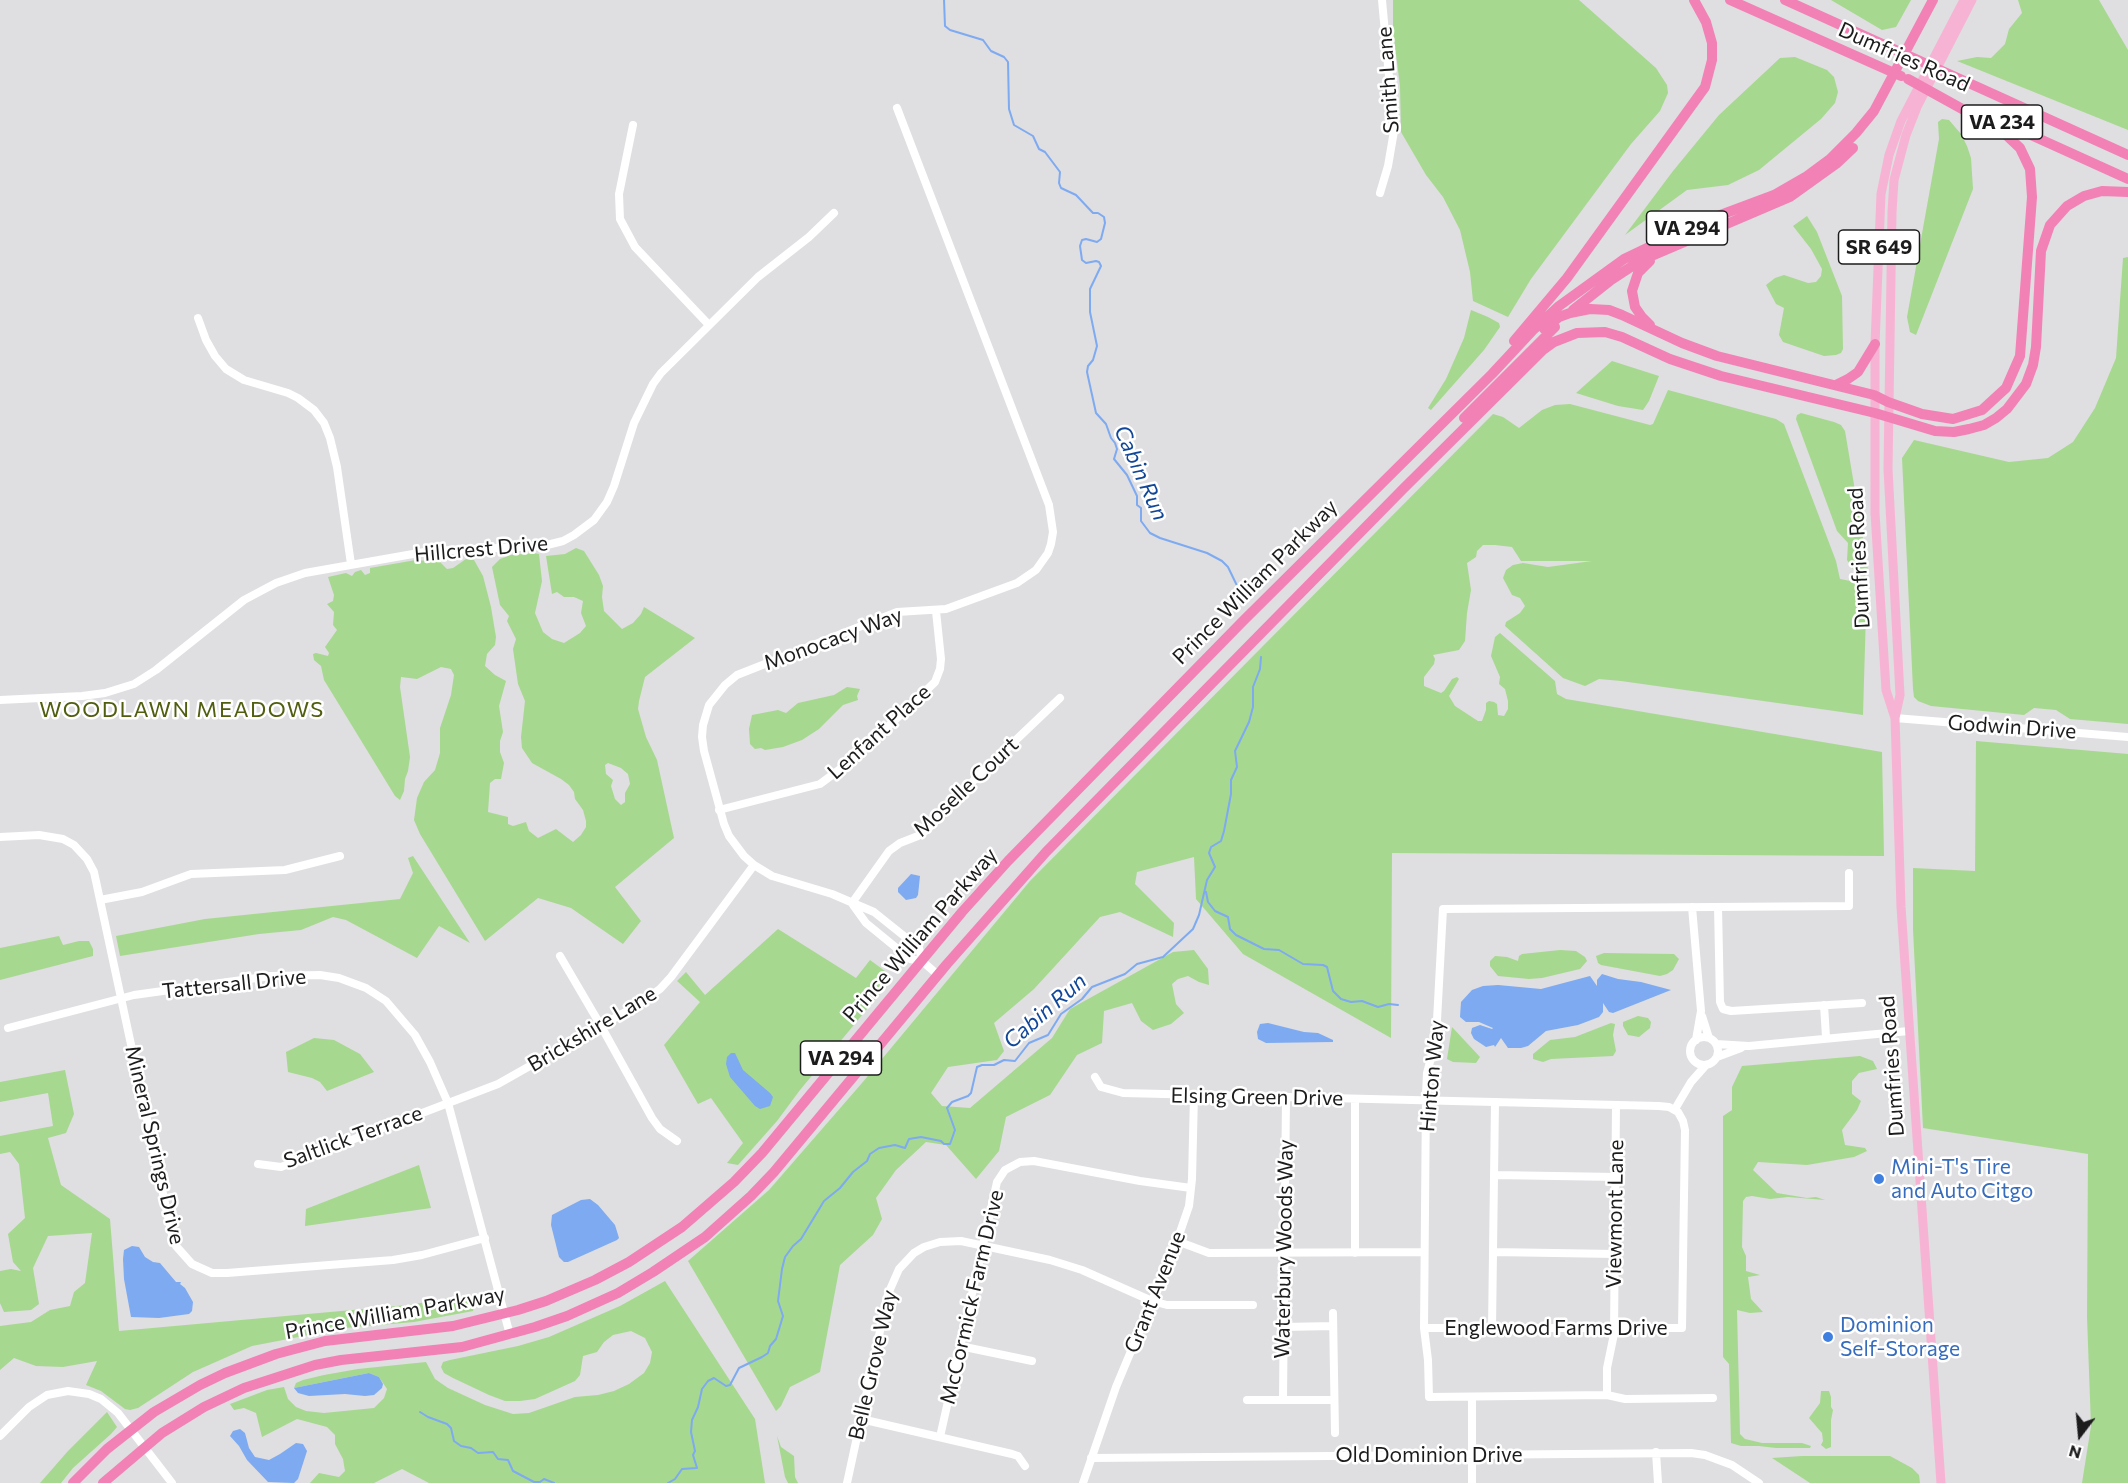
<!DOCTYPE html>
<style>
body{margin:0}
#map{position:relative;width:2128px;height:1483px;overflow:hidden;background:#dfdee1;font-family:Commissioner,sans-serif}
canvas{display:block}
.north{position:absolute;left:2050px;top:1405px;width:60px;height:60px;-webkit-text-stroke:4px #fff;paint-order:stroke;rotate:196deg;font-size:16px;font-weight:700;line-height:24px;text-align:center;color:#1c1c1d}
.north::after{content:'';display:block;margin:auto;width:21px;height:27px;background:#1c1c1d;clip-path:polygon(50% 0,100% 100%,50% 72%,0 100%)}
</style>
<div id="map">
<canvas width="2128" height="1483"></canvas>
<div class="north">N</div>
</div>
<script>
const c = document.querySelector('canvas').getContext('2d');
c.lineJoin = 'round';
function paint(path, color) { c.fillStyle = color; c.fill(path, 'evenodd'); }
const poly = rows => new Path2D(rows.map(r => 'M' + r).join(''));
function stroke(path, color, width, dash) { c.strokeStyle = color; c.lineWidth = width; c.lineCap = dash ? 'butt' : 'round'; c.setLineDash(dash || []); c.stroke(path); }
function drawText(font, color, halo, rows, align = 'center') {
  c.font = font + ' Commissioner,sans-serif'; c.lineWidth = 5; c.setLineDash([]); c.textBaseline = 'middle'; c.strokeStyle = halo; c.fillStyle = color; for (const [text, x, y, turn = 0] of rows) {
    c.save(); c.translate(x, y); c.rotate((+turn || 0) * Math.PI / 180); c.textAlign = isNaN(turn) ? turn : align; if (halo) c.strokeText(text, 0, 0); c.fillText(text, 0, 0); c.restore();
  }
}
const green = poly([
 [1393,0,1579,0,1656,68,1667,85,1668,93,1660,111,1631,144,1531,279,1508,317,1473,301,1470,272,1460,230,1443,197,1426,175,1401,132,1400,86,1393,30],
 [1831,0,1911,0,1896,27,1882,30],
 [2018,0,2099,0,2128,50,2128,130,1957,61,1977,57,1991,58,2005,44,2009,29,2022,13],
 [1795,57,1827,70,1834,77,1838,92,1835,103,1821,119,1759,170,1728,185,1687,190,1625,235,1673,171,1719,115,1780,58],
 [1942,119,1949,120,1961,134,1967,146,1971,158,1973,189,1916,335,1910,332,1907,317,1939,139,1938,122],
 [1807,216,1817,232,1842,296,1843,349,1841,353,1836,355,1824,356,1783,342,1779,335,1784,308,1776,304,1766,285,1775,278,1784,275,1808,283,1816,282,1821,276,1822,269,1811,249,1793,226],
 [2128,257,2128,724,2070,719,2056,710,2034,708,2024,715,1931,706,1918,701,1914,697,1913,689,1902,458,1914,440,2009,462,2048,458,2073,442,2095,408,2116,358,2123,258],
 [1471,310,1488,317,1499,323,1500,327,1484,350,1431,410,1428,408,1446,379,1464,338],
 [1612,361,1659,376,1649,401,1643,410,1618,406,1576,393],
 [1668,390,1776,419,1784,424,1836,561,1840,579,1856,582,1863,589,1866,612,1863,715,1621,681,1599,679,1585,686,1563,678,1505,626,1506,622,1520,613,1525,606,1520,598,1512,595,1503,578,1506,570,1513,565,1523,563,1548,567,1592,561,1521,561,1512,547,1495,545,1483,545,1477,551,1476,557,1467,563,1471,590,1467,613,1465,641,1459,650,1433,655,1435,659,1434,664,1424,677,1424,686,1441,693,1444,691,1452,679,1457,677,1459,679,1449,696,1455,706,1478,721,1482,721,1486,710,1486,703,1489,701,1494,702,1497,704,1498,715,1504,716,1508,709,1508,701,1505,689,1499,684,1500,677,1491,656,1495,637,1500,633,1555,681,1557,694,1566,699,1882,752,1884,856,1392,853,1391,1038,1243,954,1196,899,1194,857,1137,872,1135,884,1174,923,1173,937,1120,912,1100,917,1034,989,994,1023,1004,1051,997,1060,948,1067,931,1093,942,1106,970,1108,1052,1038,1070,1009,1173,952,1194,950,1208,969,1209,985,1199,982,1188,976,1178,979,1172,984,1176,1004,1184,1013,1171,1024,1153,1030,1141,1021,1132,1003,1104,1011,1102,1043,1077,1055,1050,1095,1006,1117,999,1151,976,1179,946,1145,926,1142,896,1170,876,1198,882,1219,873,1235,840,1265,820,1372,790,1387,781,1406,776,1411,688,1261,769,1190,862,1083,1030,881,1493,414,1503,417,1519,428,1542,410,1555,405,1570,404,1650,425,1653,424],
 [1801,413,1834,422,1841,425,1845,431,1866,556,1868,570,1864,578,1859,578,1847,560,1848,543,1837,531,1796,419,1797,415],
 [576,548,584,551,599,575,603,586,602,597,604,611,622,629,633,623,641,614,644,607,695,638,645,677,639,701,638,709,646,737,657,760,674,838,615,887,641,921,623,944,571,908,538,898,485,941,420,834,414,820,417,798,424,782,435,770,440,753,440,728,451,695,454,675,451,669,441,667,417,679,401,677,400,687,410,757,408,771,405,779,404,791,400,800,395,796,324,680,321,666,314,660,313,654,316,653,328,656,329,653,325,647,337,630,333,625,334,612,327,604,333,601,334,595,328,577,346,573,352,576,355,572,361,570,365,575,370,573,370,568,416,560,440,562,447,569,453,568,466,559,474,560,483,576,491,607,496,637,495,645,487,654,485,666,495,675,506,681,499,706,503,732,500,741,500,752,504,763,501,779,495,779,490,783,488,812,508,817,508,824,513,826,526,822,529,831,538,838,556,829,573,842,581,835,586,827,586,821,583,810,575,799,574,792,569,785,561,779,532,763,522,748,521,737,525,701,518,684,513,649,516,639,507,621,509,616,500,605,492,567,500,559,511,555,534,553,539,554,542,581,535,613,543,632,552,639,564,643,580,633,586,626,581,613,583,601,574,597,564,597,557,592,552,594,546,556,565,554],
 [608,763,621,768,628,774,630,784,625,793,625,802,621,805,615,799,611,786,613,780,606,774,605,765],
 [847,687,860,689,857,696,858,700,843,705,819,729,802,740,783,747,765,750,761,748,755,749,750,744,749,729,752,715,778,710,786,713,798,703,834,695],
 [1976,741,2128,754,2128,1483,2082,1483,2091,1426,2087,1317,2088,1154,1923,1128,1913,930,1913,868,1975,871],
 [413,856,470,943,439,926,417,958,346,920,333,917,301,930,259,934,120,956,116,936,205,919,400,899,413,873,408,858],
 [778,929,856,978,870,960,889,974,882,991,800,1090,777,1121,738,1165,727,1163,743,1143,711,1098,698,1104,664,1045,700,1002,677,981,686,972,705,995],
 [59,936,63,945,79,941,89,941,93,949,93,956,0,980,0,948],
 [1560,950,1576,951,1585,957,1587,961,1580,969,1542,978,1529,979,1498,976,1490,966,1490,961,1495,956,1507,957,1518,961,1519,956,1522,954],
 [1604,953,1674,954,1679,959,1673,970,1667,974,1660,976,1601,965,1598,963,1596,956],
 [1638,1016,1648,1018,1651,1022,1650,1028,1639,1037,1628,1035,1623,1026,1623,1022],
 [1611,1023,1615,1024,1613,1035,1616,1051,1613,1056,1551,1059,1543,1062,1533,1059,1533,1054,1550,1040,1575,1037],
 [1452,1027,1480,1057,1476,1063,1453,1062,1447,1059],
 [314,1038,334,1040,360,1054,374,1072,327,1091,320,1082,312,1078,288,1072,286,1052],
 [1860,1056,1873,1061,1877,1069,1859,1073,1852,1081,1852,1094,1861,1101,1857,1110,1842,1130,1845,1145,1865,1148,1867,1151,1854,1157,1807,1165,1758,1162,1753,1170,1777,1193,1807,1198,1816,1197,1825,1200,1788,1197,1770,1199,1752,1196,1746,1197,1743,1201,1742,1247,1746,1256,1746,1271,1760,1275,1748,1277,1751,1299,1763,1312,1750,1313,1737,1310,1740,1434,1745,1439,1762,1443,1802,1443,1811,1446,1810,1448,1776,1448,1759,1446,1741,1446,1731,1443,1729,1364,1723,1357,1723,1116,1732,1110,1732,1087,1742,1066],
 [65,1070,74,1114,66,1133,48,1138,61,1185,110,1219,119,1331,408,1305,476,1294,473,1311,414,1322,345,1328,252,1346,193,1372,138,1408,130,1410,125,1409,101,1391,86,1385,97,1361,63,1367,36,1366,14,1358,0,1370,0,1326,31,1322,50,1310,70,1306,74,1292,85,1283,92,1233,48,1236,33,1268,39,1304,31,1310,4,1312,0,1303,0,1271,11,1269,21,1271,13,1262,8,1234,25,1218,19,1164,10,1152,0,1154,0,1136,53,1126,48,1093,0,1102,0,1082],
 [419,1165,431,1208,305,1226,306,1209],
 [665,1281,755,1419,765,1483,429,1483,402,1469,374,1483,310,1483,319,1473,339,1477,345,1471,343,1459,335,1444,335,1435,327,1427,297,1419,262,1437,256,1413,244,1408,234,1410,230,1404,267,1390,284,1387,288,1399,296,1407,306,1411,324,1413,374,1408,384,1398,387,1389,379,1377,369,1373,294,1388,296,1383,303,1380,324,1375,358,1369,426,1362,435,1379,448,1388,485,1405,513,1414,529,1413,575,1397,598,1395,614,1391,629,1384,644,1373,650,1363,652,1352,645,1338,631,1331,613,1335,604,1342,597,1352,583,1356,580,1375,575,1381,535,1399,520,1401,505,1401,489,1395,453,1378,444,1373,441,1367,443,1362,450,1360,518,1346,549,1337,620,1306],
 [1821,1391,1829,1391,1831,1397,1831,1407,1833,1410,1831,1420,1831,1447,1826,1449,1821,1445,1823,1441,1822,1433,1809,1418,1820,1403],
 [107,1412,117,1427,111,1434,73,1468,61,1483,40,1483,68,1451],
 [777,1436,781,1447,794,1456,795,1477,798,1483,788,1483,785,1477],
 [1802,1456,1890,1456,1912,1468,1919,1475,1920,1483,1810,1483,1772,1458]
]);
const water = poly([
 [911,874,920,876,918,895,916,898,906,900,898,892,898,888],
 [1602,974,1618,979,1641,982,1671,990,1613,1013,1609,1012,1603,1003,1603,1012,1599,1017,1578,1025,1546,1031,1528,1046,1521,1048,1508,1048,1501,1038,1495,1047,1494,1045,1486,1047,1474,1039,1471,1033,1472,1028,1480,1025,1492,1029,1493,1028,1479,1022,1466,1022,1460,1017,1461,1002,1472,990,1483,986,1498,985,1541,989,1590,976,1597,986,1597,980],
 [1268,1023,1304,1032,1318,1033,1333,1040,1333,1042,1266,1043,1258,1039,1257,1032,1260,1024],
 [731,1053,735,1053,743,1070,770,1093,773,1097,770,1106,760,1109,755,1106,730,1077,726,1064,727,1057],
 [590,1199,598,1205,615,1225,619,1238,617,1240,568,1262,564,1262,559,1257,551,1225,552,1215,581,1200],
 [132,1246,139,1247,145,1257,153,1262,160,1263,176,1282,181,1282,180,1284,185,1288,193,1302,192,1311,189,1314,159,1318,131,1317,124,1279,123,1259,124,1250],
 [369,1373,379,1377,383,1384,382,1388,374,1395,365,1396,345,1394,309,1396,298,1393,294,1388],
 [240,1429,245,1433,249,1448,255,1457,269,1460,280,1454,296,1443,303,1444,307,1451,298,1479,294,1483,268,1482,247,1460,239,1446,230,1436,233,1431]
]);
const stream = poly([
 [944,0,945,26,950,30,983,40,991,51,1004,57,1008,62,1009,109,1014,125,1033,136,1039,149,1045,152,1060,172,1059,183,1061,188,1076,195,1093,213,1098,213,1104,217,1105,223,1101,239,1097,242,1086,239,1082,240,1080,246,1082,260,1086,263,1096,261,1099,262,1101,266,1090,289,1090,312,1097,346,1093,360,1088,366,1087,372,1096,413,1106,424,1111,438,1115,443,1117,449,1114,459,1127,475,1137,496,1137,505,1141,508,1141,521,1150,533,1160,538,1207,553,1222,561,1228,567,1242,596],
 [1206,892,1208,902,1215,911,1228,917,1230,929,1236,935,1264,949,1279,950,1303,964,1323,965,1327,967,1333,991,1341,999,1351,1002,1362,1001,1378,1007,1389,1004,1398,1005],
 [420,1412,428,1417,447,1424,451,1428,454,1441,461,1446,471,1448,478,1453,493,1452,498,1459,508,1460,513,1471,534,1482,540,1482,544,1479,554,1483],
 [668,1483,675,1479,682,1469,697,1468,693,1455,695,1451,691,1432,692,1420,698,1407,702,1389,708,1381,714,1378,726,1386,730,1385,739,1368,762,1357,768,1353,770,1346,776,1339,783,1316,778,1301,782,1269,785,1257,793,1246,801,1239,824,1201,840,1188,853,1172,867,1161,870,1154,879,1148,895,1145,905,1148,909,1139,921,1137,941,1141,944,1144,950,1144,955,1130,947,1108,952,1102,968,1096,971,1093,977,1067,982,1065,994,1065,1004,1060,1015,1061,1029,1043,1048,1035,1061,1014,1082,999,1092,987,1125,974,1137,964,1163,957,1193,929,1199,915,1207,880,1215,867,1209,853,1211,847,1221,841,1224,831,1231,794,1231,780,1237,767,1235,751,1249,722,1253,707,1253,687,1260,669,1261,657]
]);
const minor = poly([
 [897,108,1049,505,1053,532,1051,544,1048,553,1036,570,1017,583,946,609,897,612,737,675,725,685,709,705,703,725,702,737,704,751,724,824,729,836,744,856,754,865,772,876,832,894,874,912,919,948,922,961],
 [633,125,619,194,620,219,635,247,709,325],
 [1380,193,1388,166,1394,131,1382,0],
 [198,318,206,340,215,356,226,369,244,380,288,393,298,398,314,410,324,423,330,438,337,467,351,564],
 [0,700,82,696,105,693,134,684,156,670,244,600,276,583,305,573,430,551,543,546,563,541,574,535,594,520,607,502,614,486,634,423,653,384,661,373,758,277,809,237,834,213],
 [1895,718,2128,737],
 [719,810,820,784,855,758,935,682,940,669,941,659,936,611],
 [0,837,39,835,63,839,74,845,87,859,94,872,171,1231,176,1246,192,1264,212,1273,227,1273,393,1260,422,1255,485,1238],
 [100,900,142,892,191,874,285,870,340,856],
 [852,903,889,851,900,843,918,836,927,830,976,778,1060,698],
 [853,905,866,923,910,959,922,961,938,975],
 [1692,907,1701,1011,1696,1040],
 [1718,907,1720,1002,1723,1009,1731,1011,1862,1003],
 [560,956,601,1026,652,1118,660,1129,677,1141],
 [1824,1005,1826,1037],
 [1702,1016,1709,1038],
 [8,1028,134,995,271,976,320,975,339,978,366,988,386,1001,415,1035,430,1062,448,1103,510,1335],
 '1690 1051a14 14 0 1 1 28 0a14 14 0 1 1-28 0Z',
 [1716,1044,1749,1046,1909,1031],
 [1717,1057,1741,1048],
 [1095,1077,1101,1087,1123,1093,1659,1106,1669,1107,1678,1112,1683,1121,1685,1130,1682,1328,1424,1328],
 [1675,1109,1691,1082,1706,1065],
 [258,1164,281,1167,498,1084,636,1006,660,989,671,977,754,865],
 [1494,1175,1616,1177],
 [1177,1241,1209,1253,1424,1252],
 [1493,1252,1615,1254],
 [1355,1253,1355,1099],
 [1333,1313,1335,1433],
 [1283,1327,1333,1326],
 [1492,1328,1495,1102],
 [960,1346,1032,1361],
 [1607,1395,1607,1368,1614,1334,1616,1105],
 [1472,1397,1472,1483],
 [1713,1398,1625,1399,1607,1395,1429,1397,1428,1360,1424,1328,1426,1094,1427,1073,1436,1039,1443,909,1849,906,1849,873],
 [1247,1400,1334,1400],
 [1283,1400,1286,1097],
 [861,1419,1012,1454,1018,1456,1025,1466],
 [0,1436,29,1407,47,1395,68,1391,89,1394,101,1399,118,1413,172,1483],
 [940,1437,997,1182,1005,1170,1020,1162,1034,1161,1140,1181,1191,1188],
 [1656,1452,1658,1483],
 [1091,1458,1691,1453,1705,1455,1732,1465,1759,1483],
 [847,1483,888,1294,899,1269,914,1253,924,1247,940,1242,961,1241,1050,1260,1082,1270,1152,1301,1167,1305,1253,1305],
 [1083,1483,1116,1387,1177,1241,1189,1206,1192,1179,1194,1095]
]);
const major = poly([
 [1895,718,1886,690,1875,513,1875,344,1881,194,1889,155,1901,121,1964,0],
 [1941,1483,1901,907,1895,718,1900,695,1888,469,1892,212,1894,180,1906,135,1917,107,1972,0]
]);
const highway = poly([
 [1730,0,1901,76],
 [1785,0,2128,155],
 [1989,116,2128,179],
 [1573,310,1611,280,1640,261,1790,197,1836,164,1853,148],
 [1650,325,1642,317,1635,307,1632,291,1638,273,1650,261],
 [1544,329,1559,317,1570,313,1590,309,1609,310,1622,315,1682,343,1717,356,1874,395,1888,402,1922,414,1953,419,1982,410,2006,388,2020,356,2032,197,2030,169,2020,148,2002,131,1908,79],
 [1514,341,1567,278,1705,87,1712,60,1712,43,1706,22,1694,0],
 [1836,385,1848,379,1858,372,1875,344],
 [1464,418,1555,327],
 [73,1483,107,1449,154,1412,200,1385,225,1373,276,1354,325,1341,453,1326,518,1310,546,1301,595,1280,629,1262,682,1227,734,1182,762,1153,962,912,1008,861,1243,621,1492,374,1533,330,1559,306,1624,259,1699,223,1774,195,1807,176,1830,159,1856,133,1874,111,1933,0],
 [103,1483,162,1433,204,1407,244,1388,315,1365,341,1360,462,1347,535,1327,567,1316,618,1293,653,1272,705,1237,751,1196,774,1172,947,964,1046,852,1403,489,1543,350,1554,342,1577,333,1605,332,1622,337,1670,359,1721,376,1875,413,1935,431,1954,432,1969,429,1984,425,1996,418,2007,409,2026,384,2033,365,2036,347,2041,251,2050,225,2067,206,2084,196,2102,191,2128,192]
]);
const markers = [
 [1879,1179,6,"#3f7fe0"],
 [1828,1337,6,"#3f7fe0"]
];
const shields = [
 [2002,122,81],
 [1687,228,81],
 [1879,247,81],
 [841,1058,81]
];
const shieldNames = [
 ["VA 234",2002,122],
 ["VA 294",1687,228],
 ["SR 649",1879,247],
 ["VA 294",841,1058]
];
const streetNames = [
 ["Dumfries Road",1904,57,24],
 ["Smith Lane",1388,80,-94],
 ["Hillcrest Drive",481,549,-5],
 ["Dumfries Road",1859,558,-93],
 ["Prince William Parkway",1255,582,-45],
 ["Monocacy Way",833,639,-20],
 ["Godwin Drive",2012,727,4],
 ["Lenfant Place",879,732,-42],
 ["Moselle Court",966,787,-43],
 ["Prince William Parkway",920,935,-49],
 ["Tattersall Drive",234,984,-6],
 ["Brickshire Lane",592,1029,-31],
 ["Dumfries Road",1892,1066,-94],
 ["Hinton Way",1432,1076,-85],
 ["Elsing Green Drive",1257,1097,1],
 ["Saltlick Terrace",353,1137,-20],
 ["Mineral Springs Drive",155,1145,77],
 ["Viewmont Lane",1615,1214,-89],
 ["Waterbury Woods Way",1284,1249,-89],
 ["Grant Avenue",1155,1292,-68],
 ["McCormick Farm Drive",972,1297,-77],
 ["Prince William Parkway",395,1313,-10],
 ["Englewood Farms Drive",1556,1328],
 ["Belle Grove Way",873,1365,-77],
 ["Old Dominion Drive",1429,1455]
];
const shopNames = [
 ["Mini-T's Tire",1891,1167],
 ["and Auto Citgo",1891,1191],
 ["Dominion",1840,1325],
 ["Self-Storage",1840,1349]
];
const waterNames = [
 ["Cabin Run",1141,473,66],
 ["Cabin Run",1045,1011,-41]
];
const neighbourhoodNames = [
 ["WOODLAWN MEADOWS",182,710]
];
paint(green, '#a7d890');
paint(water, '#7daaf1');
stroke(stream, '#7daaf1', 2);
stroke(minor, '#fff', 8);
stroke(major, '#f7b3d3', 9);
stroke(highway, '#f281b5', 10);
for (const [x, y, r, color] of markers) { const dot = new Path2D(); dot.arc(x, y, r, 0, 2 * Math.PI); c.fillStyle = color; c.fill(dot); stroke(dot, '#fff', 2); }
for (const [x, y, w] of shields) { const box = new Path2D(); box.roundRect(x - w / 2, y - 17, w, 34, 4.5); c.fillStyle = '#fff'; c.fill(box); stroke(box, '#1c1c1d', 1.5); }
drawText('bold 20px', '#1c1c1d', null, shieldNames);
drawText('21px', '#1c1c1d', '#fff', streetNames);
drawText('21px', '#366cbe', '#fff', shopNames, 'left');
drawText('italic 22px', '#114798', '#fff', waterNames);
c.letterSpacing = '1.5px';
drawText('22px', '#505e10', '#fff', neighbourhoodNames);
c.letterSpacing = '0px';
</script>
